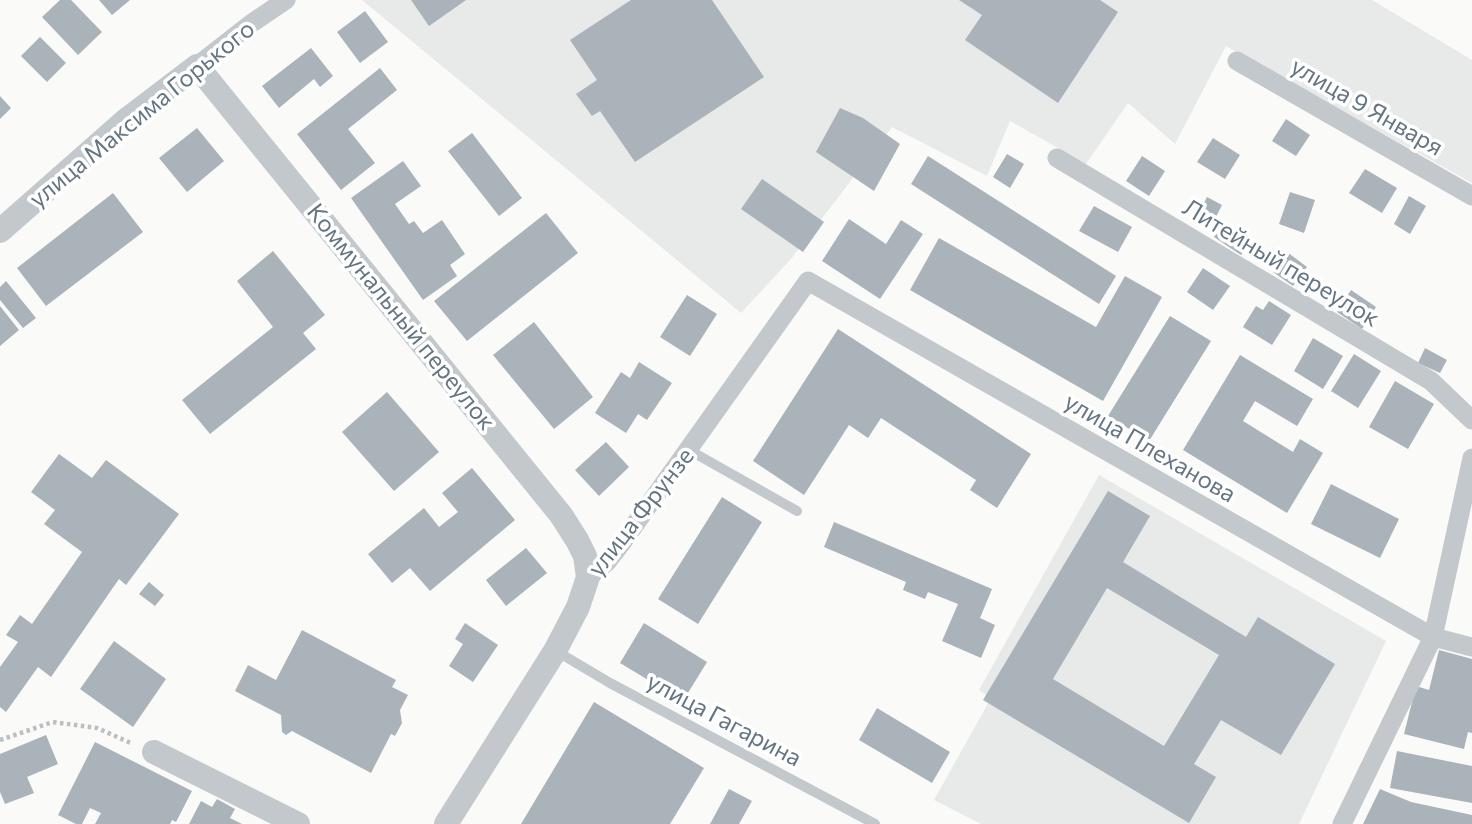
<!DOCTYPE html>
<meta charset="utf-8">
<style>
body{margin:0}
canvas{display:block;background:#fafaf8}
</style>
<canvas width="1472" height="824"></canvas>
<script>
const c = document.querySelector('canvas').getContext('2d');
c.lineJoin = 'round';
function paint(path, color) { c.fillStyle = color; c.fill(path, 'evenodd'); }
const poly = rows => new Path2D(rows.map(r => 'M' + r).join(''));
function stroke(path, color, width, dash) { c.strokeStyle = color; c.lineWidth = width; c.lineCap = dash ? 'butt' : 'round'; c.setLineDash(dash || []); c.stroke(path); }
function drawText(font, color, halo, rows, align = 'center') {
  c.font = font + ' Commissioner,sans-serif'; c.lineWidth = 7; c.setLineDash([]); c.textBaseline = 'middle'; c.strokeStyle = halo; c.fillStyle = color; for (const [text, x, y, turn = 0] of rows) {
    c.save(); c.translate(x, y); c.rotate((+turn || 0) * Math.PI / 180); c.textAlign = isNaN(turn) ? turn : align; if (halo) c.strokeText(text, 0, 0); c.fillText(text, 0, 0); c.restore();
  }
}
const built = poly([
 [362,0,1372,0,1472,60,1472,183,1226,46,1175,144,1128,103,1086,164,1010,121,987,176,892,127,791,259,741,313],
 [1099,475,1386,641,1299,824,981,824,934,800,991,698,979,690]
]);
const building = poly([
 [60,0,71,0,102,32,78,55,42,17],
 [99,0,130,0,112,15],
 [411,0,466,0,429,26],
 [631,0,712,0,764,77,635,162,600,111,592,116,576,94,597,80,570,40],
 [959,0,1100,0,1118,12,1058,103,965,40,982,15],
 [365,11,388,42,360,63,337,32],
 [40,37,66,63,47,82,21,56],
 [311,48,333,76,320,87,314,79,279,108,262,86],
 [380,68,397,90,348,129,375,163,341,190,297,134],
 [0,96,11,108,0,119],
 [840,108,863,118,900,144,874,191,816,152],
 [1286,119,1310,135,1296,156,1272,141],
 [197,128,224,161,187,192,159,158],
 [472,133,522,198,499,216,448,151],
 [1213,138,1240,155,1225,179,1197,162],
 [1007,154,1024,164,1010,188,993,177],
 [928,156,1116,276,1099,304,911,184],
 [1142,156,1165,171,1149,196,1126,181],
 [403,161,421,186,395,204,409,224,414,221,423,233,442,220,465,254,450,265,457,276,423,300,351,198],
 [1365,169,1397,188,1382,213,1349,193],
 [762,179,824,222,803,252,741,209],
 [1290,192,1315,200,1304,233,1279,224],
 [113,193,143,232,46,306,17,268],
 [1409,196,1426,206,1410,234,1394,224],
 [1207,197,1222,205,1212,225,1197,217],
 [1094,206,1132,227,1118,252,1079,231],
 [546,213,578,253,467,341,434,301],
 [849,219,886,244,901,220,923,234,880,299,822,261],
 [1223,222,1251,241,1241,255,1214,237],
 [939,238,1096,327,1125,276,1162,297,1103,401,910,290],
 [273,251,325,315,303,333,316,349,210,434,182,400,273,327,237,281],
 [1287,252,1307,267,1293,286,1273,272],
 [1203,268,1230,286,1213,310,1187,292],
 [6,281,36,318,23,328,0,300,0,287],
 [1351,290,1376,307,1362,329,1337,312],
 [687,295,717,314,690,356,660,337],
 [1269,301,1291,315,1272,345,1243,327,1256,306,1263,310],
 [0,306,19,330,0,346],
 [1170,316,1211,341,1149,441,1108,416],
 [534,322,593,397,554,429,493,355],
 [838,329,1031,454,997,508,970,490,976,480,881,418,868,438,849,425,804,495,753,461],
 [1313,338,1343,356,1323,389,1294,371],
 [1425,348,1447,360,1440,373,1418,363],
 [1354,354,1381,371,1358,408,1331,391],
 [1240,355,1313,399,1297,426,1255,401,1243,421,1293,452,1300,439,1323,453,1287,513,1183,450],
 [639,362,672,383,647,420,638,414,626,433,595,413,621,372,630,378],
 [1395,381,1434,404,1408,449,1369,427],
 [387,392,439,452,394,491,342,432],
 [606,442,629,467,599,496,575,470],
 [59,454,92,478,106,460,179,514,126,585,119,579,51,677,38,667,6,712,0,707,0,667,18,642,6,635,20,615,32,624,82,552,44,524,55,510,31,492],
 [472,468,515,520,430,591,410,568,392,583,368,554,424,508,439,527,458,512,442,493],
 [1331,484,1399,519,1380,558,1311,524],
 [1108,491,1150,516,1123,562,1246,637,1258,617,1335,664,1281,755,1221,720,1194,764,1216,777,1189,823,983,700],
 [1107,588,1219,655,1164,746,1053,679],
 [722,497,762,522,698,624,658,599],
 [834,522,992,589,980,618,995,625,981,658,942,641,958,604,928,592,925,599,903,590,906,582,824,547],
 [526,548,547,573,506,606,486,580],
 [149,582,164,595,155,606,139,594],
 [465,623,498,645,473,682,449,666,463,644,455,639],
 [644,623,707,662,683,701,620,663],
 [302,630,396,680,392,687,408,695,400,710,402,723,395,736,391,734,371,773,292,731,286,735,282,732,281,715,235,691,248,665,276,680],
 [114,641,166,679,133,727,80,689],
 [1439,650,1472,659,1472,733,1468,732,1464,749,1404,734,1416,686,1429,690],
 [594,702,704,768,670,824,521,824],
 [877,708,950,752,932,783,859,740],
 [46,735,58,764,27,777,34,793,5,804,0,792,0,754],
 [95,742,192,791,176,822,172,820,170,824,95,824,101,813,90,808,82,824,76,824,58,815],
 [1397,751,1472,766,1472,803,1390,788],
 [729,789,752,801,739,824,710,824],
 [1380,789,1411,802,1472,815,1472,824,1363,824],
 [217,799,235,809,230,818,242,824,189,824,201,801,212,807]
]);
const path = poly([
 [0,740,53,722,97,728,133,744]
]);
const service = poly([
 [689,450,797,511],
 [556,651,610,683,875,824]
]);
const minor = poly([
 [1237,61,1472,196],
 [197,66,252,23,286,0],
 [1057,158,1431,381,1472,420],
 [588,577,607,562,621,544,808,281,1433,637,1472,647],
 [1342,824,1433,637,1472,458]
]);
const tertiary = poly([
 [0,231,126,120,197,66,561,515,577,540,585,556,588,577,578,607,555,651,446,824],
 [154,752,298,824]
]);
const streetNames = [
 ["улица 9 Января",1367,107,30],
 ["улица Максима Горького",142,114,-39],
 ["Литейный переулок",1281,263,31],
 ["Коммунальный переулок",401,317,51],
 ["улица Плеханова",1150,448,30],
 ["улица Фрунзе",641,512,-52],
 ["улица Гагарина",724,720,28]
];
paint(built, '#e8e9e9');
paint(building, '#aab3b9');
stroke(path, '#bbbfc2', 4.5, [3.5, 3.5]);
stroke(service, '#c3c8cc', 10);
stroke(minor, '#c3c8cc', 19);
stroke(tertiary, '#c3c8cc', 24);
drawText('24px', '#657683', '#fff', streetNames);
</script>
